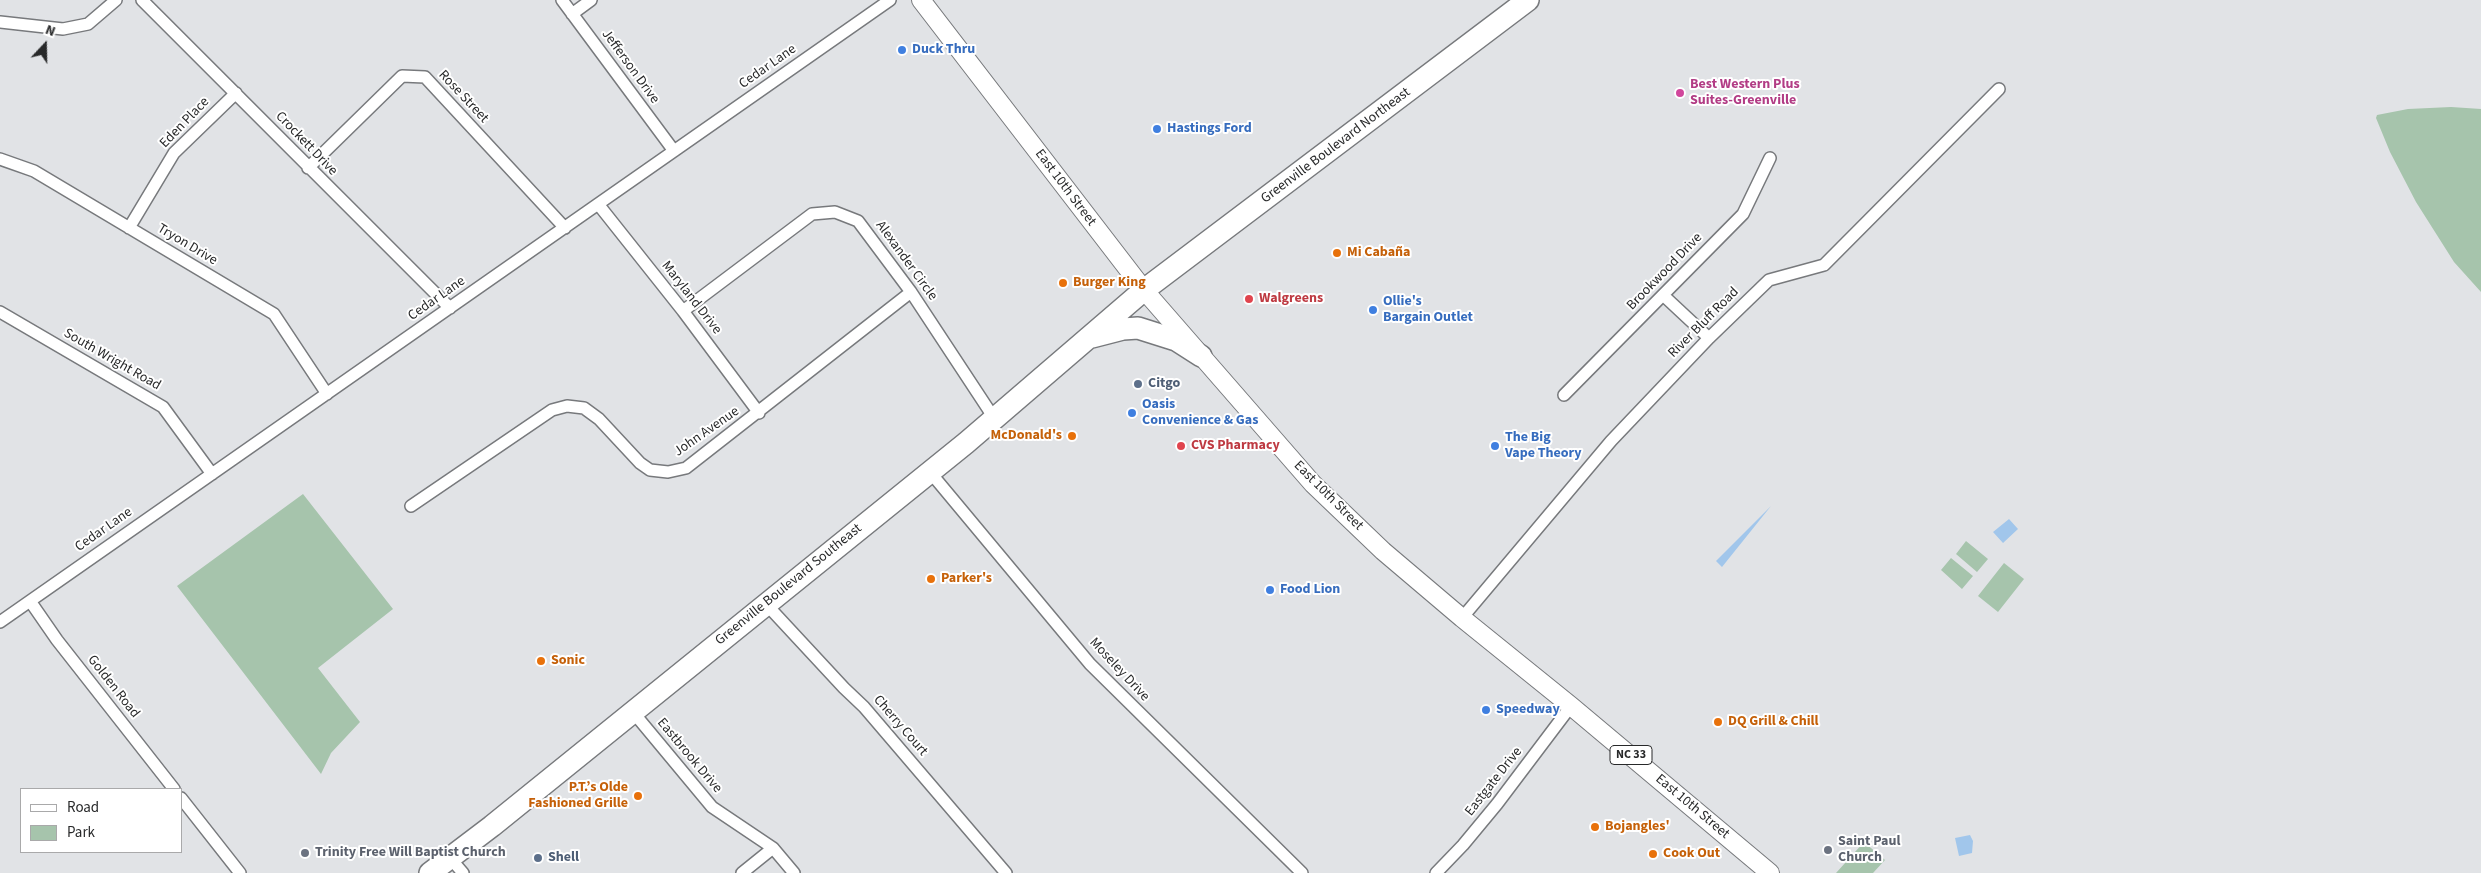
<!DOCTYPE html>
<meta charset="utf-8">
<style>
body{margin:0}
#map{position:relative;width:2481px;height:873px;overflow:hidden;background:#e1e3e6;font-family:"Source Sans 3",sans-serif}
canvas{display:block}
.legend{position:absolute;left:20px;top:788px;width:162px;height:65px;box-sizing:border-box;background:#fff;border:1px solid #a9a9aa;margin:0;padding:6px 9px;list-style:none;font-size:15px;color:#28292a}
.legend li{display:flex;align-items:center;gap:10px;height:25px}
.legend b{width:25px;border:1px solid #a9a9aa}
.north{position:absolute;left:20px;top:20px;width:50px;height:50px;-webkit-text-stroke:4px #fff;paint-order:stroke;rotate:21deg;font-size:14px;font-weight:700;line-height:20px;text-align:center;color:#28292a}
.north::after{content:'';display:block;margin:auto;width:18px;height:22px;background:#28292a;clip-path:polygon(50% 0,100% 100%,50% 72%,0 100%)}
</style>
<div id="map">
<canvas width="2481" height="873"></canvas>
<ul class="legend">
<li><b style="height:6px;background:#fff"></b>Road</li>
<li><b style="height:14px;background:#a6c4ac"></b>Park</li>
</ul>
<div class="north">N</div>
</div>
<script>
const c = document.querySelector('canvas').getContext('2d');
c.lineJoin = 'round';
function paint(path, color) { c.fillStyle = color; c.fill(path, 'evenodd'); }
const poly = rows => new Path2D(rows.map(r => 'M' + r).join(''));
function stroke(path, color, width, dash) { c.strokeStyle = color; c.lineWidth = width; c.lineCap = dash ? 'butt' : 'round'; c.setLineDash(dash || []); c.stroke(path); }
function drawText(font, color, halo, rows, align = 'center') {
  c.font = font + ' "Source Sans 3",sans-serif'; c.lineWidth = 4; c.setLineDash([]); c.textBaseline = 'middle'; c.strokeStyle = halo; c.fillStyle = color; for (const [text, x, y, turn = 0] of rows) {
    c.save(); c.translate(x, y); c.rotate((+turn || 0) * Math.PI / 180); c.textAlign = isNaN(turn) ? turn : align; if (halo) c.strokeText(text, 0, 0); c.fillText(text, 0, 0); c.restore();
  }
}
const green = poly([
 [2451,107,2481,109,2481,292,2454,262,2416,202,2390,152,2376,118,2377,115,2408,109],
 [303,494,393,609,318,668,360,722,331,753,321,774,177,586],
 [1966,541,1988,559,1977,572,1956,554],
 [1951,558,1973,576,1962,589,1941,570],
 [2004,563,2024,579,1998,612,1978,596],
 [1864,842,1885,860,1873,873,1836,873]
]);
const water = poly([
 [1771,506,1722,567,1716,561],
 [2009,519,2018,529,2003,543,1993,532],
 [1970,835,1973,841,1972,853,1959,856,1955,838]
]);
const street = poly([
 [142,0,450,308],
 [562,0,674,151],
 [572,14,591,0],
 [0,22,63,29,88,24,116,0],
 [0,159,34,171,274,314,327,394],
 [308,168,402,76,425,77,565,228],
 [598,204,683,311,759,413],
 [129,228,174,153,236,93],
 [1664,296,1709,338],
 [683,311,812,214,835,212,858,221,911,292,994,418],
 [0,312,163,407,212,474],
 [1564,395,1743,214,1770,158],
 [930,472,1090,664,1302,873],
 [411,506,552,410,567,406,584,408,599,419,640,463,650,470,668,472,686,468,911,292],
 [30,601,57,640,174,789],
 [766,604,844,688,864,707,1006,873],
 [1462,618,1611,441,1709,338,1769,280,1824,265,1999,89],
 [0,622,890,0],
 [633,712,712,807,773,848,794,873],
 [181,798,240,873],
 [451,859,463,873],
 [742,873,773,848],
 [1436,873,1463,845,1497,804,1571,706]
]);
const primary = poly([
 [921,0,1144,290,1313,484,1383,551,1462,618,1571,706,1770,873]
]);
const highway = poly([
 [1092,337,1123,329,1138,328,1176,340,1201,356],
 [430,873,492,826,966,443,1144,290,1528,0]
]);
const markers = [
 [902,50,5,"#3f7fe0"],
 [1680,93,5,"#d1479c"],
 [1157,129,5,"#3f7fe0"],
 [1337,253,5,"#e8710a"],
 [1063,283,5,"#e8710a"],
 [1249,299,5,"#e0444e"],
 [1373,310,5,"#3f7fe0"],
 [1138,384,5,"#5c6f8a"],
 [1132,413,5,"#3f7fe0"],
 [1072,436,5,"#e8710a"],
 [1181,446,5,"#e0444e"],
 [1495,446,5,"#3f7fe0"],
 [931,579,5,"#e8710a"],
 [1270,590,5,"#3f7fe0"],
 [541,661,5,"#e8710a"],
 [1486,710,5,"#3f7fe0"],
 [1718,722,5,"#e8710a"],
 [638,796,5,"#e8710a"],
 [1595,827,5,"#e8710a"],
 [1828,850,5,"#6b7280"],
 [305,853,5,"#6b7280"],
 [1653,854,5,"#e8710a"],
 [538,858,5,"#5c6f8a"]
];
const shields = [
 [1631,755,42]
];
const shieldNames = [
 ["NC 33",1631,755]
];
const shopNames = [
 ["Duck Thru",912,50],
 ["Hastings Ford",1167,129],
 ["Ollie's",1383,302],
 ["Bargain Outlet",1383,318],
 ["Oasis",1142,405],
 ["Convenience & Gas",1142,421],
 ["The Big",1505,438],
 ["Vape Theory",1505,454],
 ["Food Lion",1280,590],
 ["Speedway",1496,710]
];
const streetNames = [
 ["Jefferson Drive",630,67,54],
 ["Cedar Lane",768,67,-35],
 ["Rose Street",463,97,47],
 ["Eden Place",185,123,-46],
 ["Crockett Drive",306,144,46],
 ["Greenville Boulevard Northeast",1336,146,-37],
 ["East 10th Street",1065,188,53],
 ["Tryon Drive",187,245,31],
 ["Alexander Circle",906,261,54],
 ["Brookwood Drive",1665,272,-46],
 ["Maryland Drive",691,298,52],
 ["Cedar Lane",437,299,-35],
 ["River Bluff Road",1704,323,-45],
 ["South Wright Road",112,360,30],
 ["John Avenue",707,432,-35],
 ["East 10th Street",1328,496,45],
 ["Cedar Lane",104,530,-35],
 ["Greenville Boulevard Southeast",789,585,-39],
 ["Moseley Drive",1119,670,47],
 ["Golden Road",113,687,52],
 ["Cherry Court",900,726,49],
 ["Eastbrook Drive",689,756,50],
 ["Eastgate Drive",1494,782,-52],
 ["East 10th Street",1692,807,40]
];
const hotelNames = [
 ["Best Western Plus",1690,85],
 ["Suites-Greenville",1690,101]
];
const foodNames = [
 ["Mi Cabaña",1347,253],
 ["Burger King",1073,283],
 ["McDonald's",1062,436,"right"],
 ["Parker's",941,579],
 ["Sonic",551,661],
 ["DQ Grill & Chill",1728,722],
 ["P.T.’s Olde",628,788,"right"],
 ["Fashioned Grille",628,804,"right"],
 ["Bojangles'",1605,827],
 ["Cook Out",1663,854]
];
const healthNames = [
 ["Walgreens",1259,299],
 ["CVS Pharmacy",1191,446]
];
const serviceNames = [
 ["Citgo",1148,384],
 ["Shell",548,858]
];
const worshipNames = [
 ["Saint Paul",1838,842],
 ["Church",1838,858],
 ["Trinity Free Will Baptist Church",315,853]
];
paint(green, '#a6c4ac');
paint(water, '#a1c6eb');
stroke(street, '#77797c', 14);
stroke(primary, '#77797c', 20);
stroke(highway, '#77797c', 24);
stroke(street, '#fff', 11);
stroke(primary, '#fff', 18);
stroke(highway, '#fff', 21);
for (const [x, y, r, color] of markers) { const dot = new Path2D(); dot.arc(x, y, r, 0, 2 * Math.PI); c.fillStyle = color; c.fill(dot); stroke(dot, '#fff', 2); }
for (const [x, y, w] of shields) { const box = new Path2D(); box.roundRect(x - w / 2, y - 9.5, w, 19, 4); c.fillStyle = '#fff'; c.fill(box); stroke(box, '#28292a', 1); }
drawText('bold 12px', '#28292a', null, shieldNames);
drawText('bold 14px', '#366cbe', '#fff', shopNames, 'left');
drawText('14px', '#28292a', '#fff', streetNames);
drawText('bold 14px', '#b23c85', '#fff', hotelNames, 'left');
drawText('bold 14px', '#c56008', '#fff', foodNames, 'left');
drawText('bold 14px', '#be3a42', '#fff', healthNames, 'left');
drawText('bold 14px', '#4e5e75', '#fff', serviceNames, 'left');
drawText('bold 14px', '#5b616d', '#fff', worshipNames, 'left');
</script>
